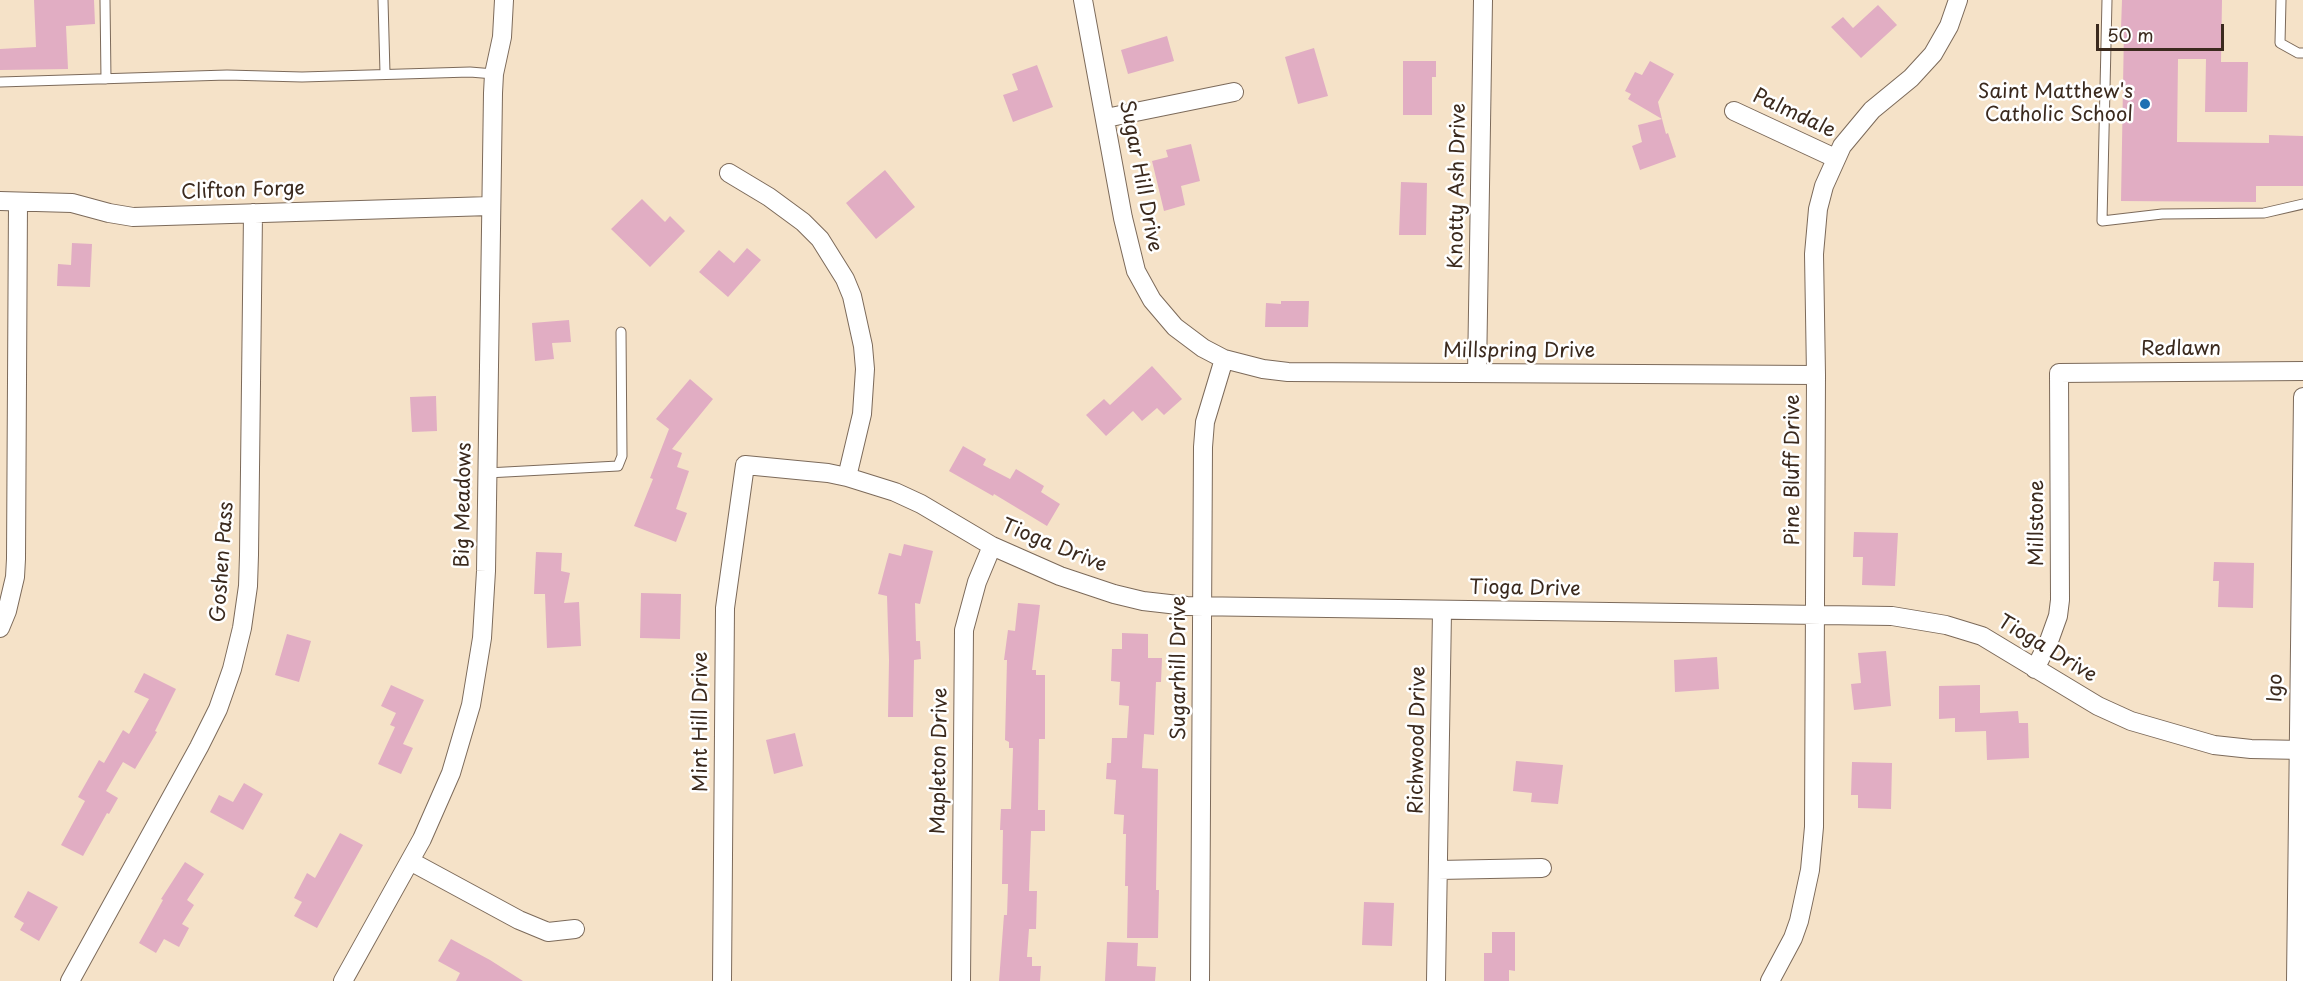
<!DOCTYPE html>
<style>
body{margin:0}
#map{position:relative;width:2303px;height:981px;overflow:hidden;background:#f5e2c8;font-family:"Playpen Sans",sans-serif}
canvas{display:block}
.scale{position:absolute;left:2096px;top:24px;width:128px;height:27px;box-sizing:border-box;border:3px solid #3b2a1e;border-top:0;padding-left:8px;font-size:18px;line-height:21px;white-space:nowrap;color:#3b2a1e;-webkit-text-stroke:4px #fff;paint-order:stroke}
</style>
<div id="map">
<canvas width="2303" height="981"></canvas>
<div class="scale">50 m</div>
</div>
<script>
const c = document.querySelector('canvas').getContext('2d');
c.lineJoin = 'round';
function paint(path, color) { c.fillStyle = color; c.fill(path, 'evenodd'); }
const poly = rows => new Path2D(rows.map(r => 'M' + r).join(''));
function stroke(path, color, width, dash) { c.strokeStyle = color; c.lineWidth = width; c.lineCap = dash ? 'butt' : 'round'; c.setLineDash(dash || []); c.stroke(path); }
function drawText(font, color, halo, rows, align = 'center') {
  c.font = font + ' "Playpen Sans",sans-serif'; c.lineWidth = 5; c.setLineDash([]); c.textBaseline = 'middle'; c.strokeStyle = halo; c.fillStyle = color; for (const [text, x, y, turn = 0] of rows) {
    c.save(); c.translate(x, y); c.rotate((+turn || 0) * Math.PI / 180); c.textAlign = isNaN(turn) ? turn : align; if (halo) c.strokeText(text, 0, 0); c.fillText(text, 0, 0); c.restore();
  }
}
const building = poly([
 [34,0,94,0,95,24,66,26,68,69,0,70,0,49,36,47],
 [2122,0,2222,0,2221,62,2248,62,2247,112,2205,112,2206,59,2178,59,2177,142,2269,143,2269,135,2303,136,2303,186,2256,186,2256,202,2121,201,2124,29,2121,29],
 [1878,5,1897,25,1861,58,1831,27,1843,17,1853,28],
 [1167,36,1174,61,1128,74,1121,50],
 [1314,48,1328,96,1298,104,1285,57],
 [1403,61,1436,61,1436,77,1432,77,1432,115,1403,115],
 [1650,61,1674,74,1658,102,1662,119,1628,99,1631,94,1625,91,1635,72,1642,75],
 [1037,65,1053,107,1013,122,1003,95,1018,90,1012,74],
 [1662,119,1666,134,1668,133,1676,157,1640,170,1632,146,1642,142,1638,125],
 [1191,144,1200,181,1181,186,1185,205,1164,211,1152,161,1168,157,1166,150],
 [885,170,915,207,876,239,846,203],
 [1401,182,1427,183,1426,235,1399,235],
 [642,199,665,222,670,216,685,231,650,267,611,229],
 [72,243,92,244,90,287,57,286,58,264,71,265],
 [747,248,761,260,728,297,699,272,719,250,734,263],
 [1281,301,1309,301,1308,327,1265,327,1266,303,1281,304],
 [569,320,571,342,552,343,554,359,535,361,532,323],
 [1152,366,1182,399,1164,415,1157,408,1142,421,1133,411,1106,436,1086,415,1104,399,1110,405],
 [690,379,713,399,672,449,682,453,677,467,689,471,676,509,687,513,676,542,634,526,653,479,650,478,669,429,656,419],
 [436,396,437,431,412,432,410,397],
 [963,446,986,459,983,465,1010,479,1016,469,1044,486,1041,492,1060,504,1047,526,994,494,993,496,949,471],
 [1854,532,1898,533,1895,586,1862,585,1863,557,1853,557],
 [904,544,933,551,920,604,915,603,916,641,920,641,921,659,914,660,913,717,888,717,889,660,887,596,878,594,889,553,901,556],
 [536,552,562,553,561,571,570,573,564,603,579,602,581,646,547,648,545,594,534,594],
 [2214,562,2254,563,2253,608,2218,607,2219,581,2213,581],
 [641,593,681,594,680,639,640,638],
 [1018,603,1040,605,1032,670,1036,670,1036,675,1045,675,1045,739,1039,739,1038,810,1045,810,1045,831,1031,831,1029,891,1037,891,1036,929,1029,929,1027,957,1032,957,1032,966,1041,966,1040,981,999,981,1004,915,1007,915,1008,884,1002,884,1003,830,1000,830,1001,809,1011,809,1013,748,1009,748,1009,742,1005,740,1007,660,1004,660,1008,630,1015,631],
 [1122,633,1148,634,1148,658,1162,658,1161,682,1156,682,1154,735,1144,734,1142,768,1158,769,1156,890,1159,890,1158,938,1127,938,1128,886,1125,886,1126,834,1123,834,1124,815,1114,814,1116,780,1106,779,1107,763,1111,763,1112,738,1127,738,1129,706,1119,705,1120,682,1111,681,1112,649,1122,649],
 [287,634,311,641,299,682,275,675],
 [1886,651,1891,706,1854,710,1851,684,1861,683,1858,653],
 [1717,657,1719,689,1675,692,1674,660],
 [144,673,176,689,155,731,157,732,135,769,123,762,106,791,118,798,109,814,107,813,83,856,61,845,85,801,78,797,99,760,104,763,123,730,129,734,149,699,134,692],
 [391,685,424,700,403,744,413,748,401,774,378,764,395,727,390,725,396,713,381,706],
 [1980,685,1980,713,2018,711,2019,723,2028,723,2029,758,1987,760,1986,731,1955,732,1955,718,1939,719,1939,686],
 [795,733,803,766,774,774,766,740],
 [1516,761,1563,765,1558,804,1531,802,1532,793,1513,791],
 [1852,762,1892,763,1891,809,1858,808,1858,795,1851,795],
 [244,783,263,794,243,830,210,812,219,795,233,802],
 [340,833,363,845,317,928,294,916,302,902,294,898,307,873,315,878],
 [185,862,204,874,187,900,194,905,182,924,189,928,179,947,164,939,156,953,139,943,163,900,161,899],
 [28,891,58,907,39,941,20,930,24,923,14,917],
 [1364,902,1394,903,1392,946,1362,945],
 [1492,932,1515,932,1515,971,1509,970,1509,981,1484,981,1484,953,1492,953],
 [451,939,490,960,523,981,456,981,460,973,438,961],
 [1107,942,1138,943,1137,966,1156,967,1155,981,1105,981]
]);
const lane = poly([
 [105,0,106,79],
 [383,0,385,73],
 [2107,0,2102,221,2162,214,2264,213,2303,204],
 [2281,0,2280,43,2298,53,2303,53],
 [0,82,227,75,302,77,470,72,494,74],
 [487,473,618,466,622,456,621,332]
]);
const street = poly([
 [1083,0,1123,218,1136,271,1152,300,1175,327,1203,348,1224,359,1263,369,1288,372,1816,375],
 [1734,111,1835,158],
 [1106,118,1234,92],
 [729,173,769,197,803,222,820,239,845,279,852,296,863,346,865,369,862,414,847,477],
 [0,201,72,203,109,213,133,217,490,206],
 [1477,373,1483,0],
 [0,628,7,611,15,577,16,559,18,202],
 [2035,669,2049,641,2058,616,2060,600,2059,373,2303,371],
 [410,861,519,920,548,932,575,929],
 [1438,870,1542,868],
 [70,981,199,747,218,709,232,669,242,628,248,586,249,555,253,213],
 [343,981,422,839,451,773,471,705,482,638,486,571,493,93,494,74,502,37,504,0],
 [722,981,725,608,745,465,828,473,847,477,895,492,921,504,992,546,1060,576,1114,594,1143,601,1187,606,1892,616,1946,625,1982,636,2098,706,2131,721,2214,745,2251,749,2303,750],
 [961,981,964,630,977,582,992,546],
 [1200,981,1203,447,1205,422,1224,359],
 [1436,981,1442,611],
 [1770,981,1793,938,1799,921,1810,870,1814,827,1816,375,1814,254,1818,209,1824,186,1842,146,1872,110,1911,78,1933,54,1949,26,1958,0],
 [2296,981,2303,397]
]);
const markers = [
 [2145,104,6,"#1f6fb2"]
];
const poiNames = [
 ["Saint Matthew's",2133,92],
 ["Catholic School",2133,115]
];
const streetNames = [
 ["Palmdale",1794,114,25],
 ["Sugar Hill Drive",1140,176,79],
 ["Knotty Ash Drive",1458,186,-89],
 ["Clifton Forge",243,191,-2],
 ["Redlawn",2181,349],
 ["Millspring Drive",1519,351],
 ["Pine Bluff Drive",1793,470,-90],
 ["Big Meadows",464,505,-89],
 ["Millstone",2037,523,-90],
 ["Tioga Drive",1054,546,22],
 ["Goshen Pass",223,562,-86],
 ["Tioga Drive",1525,589,1],
 ["Tioga Drive",2047,649,31],
 ["Sugarhill Drive",1179,668,-90],
 ["Igo",2276,688,-89],
 ["Mint Hill Drive",701,722,-90],
 ["Richwood Drive",1418,740,-89],
 ["Mapleton Drive",940,761,-89]
];
paint(building, '#e1adc3');
stroke(lane, '#7c6a5a', 11);
stroke(street, '#7c6a5a', 20);
stroke(lane, '#fff', 9);
stroke(street, '#fff', 18);
for (const [x, y, r, color] of markers) { const dot = new Path2D(); dot.arc(x, y, r, 0, 2 * Math.PI); c.fillStyle = color; c.fill(dot); stroke(dot, '#fff', 2); }
drawText('20px', '#3b2a1e', '#fff', poiNames, 'right');
drawText('20px', '#3b2a1e', '#fff', streetNames);
</script>
